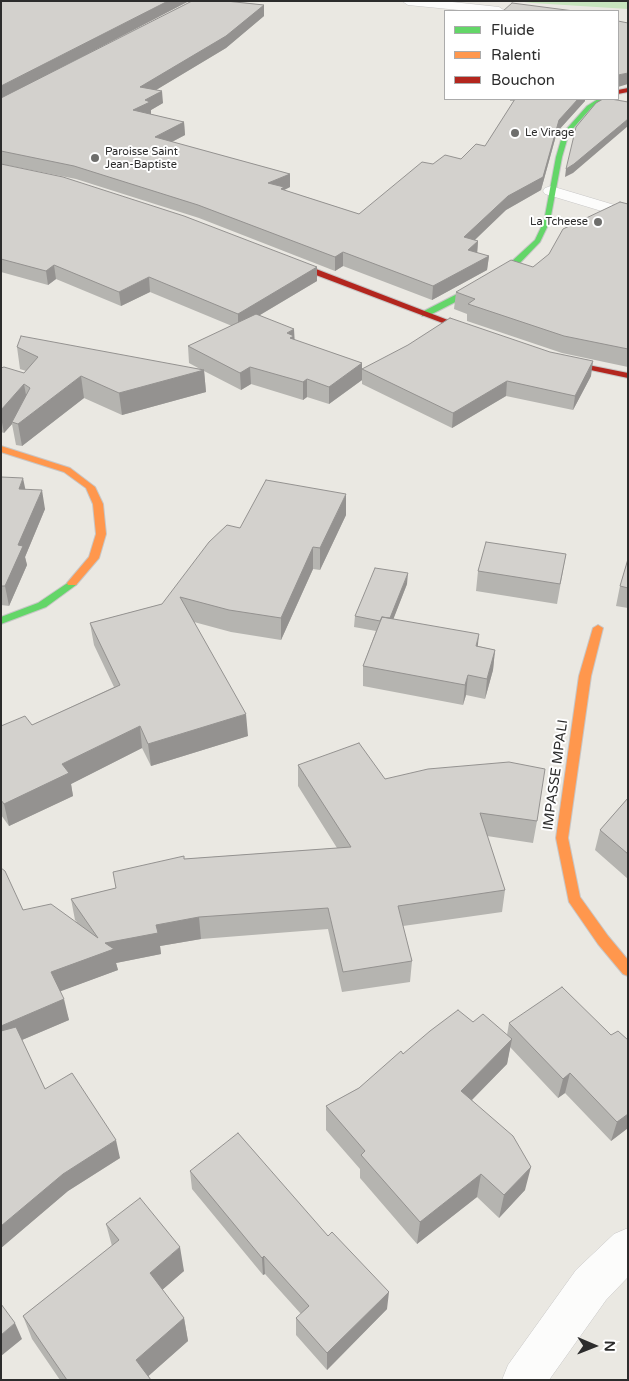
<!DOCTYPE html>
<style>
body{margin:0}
#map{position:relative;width:629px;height:1381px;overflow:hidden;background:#eae8e2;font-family:"Varela Round",sans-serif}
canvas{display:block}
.frame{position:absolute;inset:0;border:2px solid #2c2c2c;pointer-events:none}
.legend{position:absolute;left:444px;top:10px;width:175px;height:90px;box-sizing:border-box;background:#fff;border:1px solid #ababab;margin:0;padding:6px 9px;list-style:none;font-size:15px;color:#2c2c2c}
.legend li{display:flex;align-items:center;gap:10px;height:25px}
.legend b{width:25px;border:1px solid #ababab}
.north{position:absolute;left:569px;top:1321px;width:50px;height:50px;-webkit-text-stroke:4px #fff;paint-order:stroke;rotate:91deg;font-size:14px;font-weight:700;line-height:20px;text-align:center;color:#2c2c2c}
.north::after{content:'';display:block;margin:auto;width:18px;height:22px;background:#2c2c2c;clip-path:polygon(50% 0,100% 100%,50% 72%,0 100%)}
</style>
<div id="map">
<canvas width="629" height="1381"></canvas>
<div class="frame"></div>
<ul class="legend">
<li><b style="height:6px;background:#63d668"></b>Fluide</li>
<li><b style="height:6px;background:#ff974d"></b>Ralenti</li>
<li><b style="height:6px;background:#b3261e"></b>Bouchon</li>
</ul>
<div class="north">N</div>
</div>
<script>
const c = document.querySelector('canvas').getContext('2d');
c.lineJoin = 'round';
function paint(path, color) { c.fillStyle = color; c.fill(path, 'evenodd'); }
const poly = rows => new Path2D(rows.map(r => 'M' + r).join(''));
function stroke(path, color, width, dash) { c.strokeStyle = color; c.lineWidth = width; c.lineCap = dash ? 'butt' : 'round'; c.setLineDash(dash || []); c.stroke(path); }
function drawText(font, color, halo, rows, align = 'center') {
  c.font = font + ' "Varela Round",sans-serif'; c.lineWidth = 4; c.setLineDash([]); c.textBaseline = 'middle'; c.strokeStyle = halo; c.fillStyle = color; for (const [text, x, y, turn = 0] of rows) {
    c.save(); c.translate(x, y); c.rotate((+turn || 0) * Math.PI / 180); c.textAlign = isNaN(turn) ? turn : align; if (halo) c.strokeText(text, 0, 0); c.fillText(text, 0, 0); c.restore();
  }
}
const green = poly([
 [516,1,628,1,628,9,533,3]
]);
const street = poly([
 [402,1,443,1,499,7,505,11,469,11,408,5,402,1],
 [551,186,628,209,628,219,545,194,543,191,545,188,551,186],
 [628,1228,628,1277,606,1300,549,1380,502,1380,508,1365,576,1270,614,1234,628,1228]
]);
const fast = poly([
 [598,99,604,99,591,108,569,133,562,157,550,221,540,242,517,266,473,293,428,316,422,316,422,312,467,289,511,262,535,240,544,221,556,157,563,133,587,106,598,99],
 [72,580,76,581,77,583,76,585,46,607,1,624,1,617,38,603,72,580]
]);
const slow = poly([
 [1,446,70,468,95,487,103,504,106,534,99,558,76,585,68,585,67,583,89,557,96,534,93,504,86,488,64,472,1,452,1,446],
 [598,625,603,628,591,676,568,838,580,897,608,936,628,960,628,976,623,974,598,944,569,902,556,838,579,676,593,628,598,625]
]);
const jam = poly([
 [628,88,628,92,618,94,618,90,628,88],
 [279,257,285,257,484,334,477,336,279,261,279,257],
 [553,358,628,373,628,378,553,362,553,358]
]);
const wall = poly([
 [1,1,189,1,64,66,239,2,264,5,264,16,226,48,156,90,163,103,151,110,150,114,184,122,185,135,172,142,290,174,290,187,284,190,359,214,433,164,461,159,485,146,514,101,510,101,510,99,589,99,585,99,585,101,557,132,541,190,506,210,475,240,478,241,477,253,489,256,487,270,432,300,343,266,335,271,199,218,76,179,1,164],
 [1,164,317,267,317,281,260,315,294,340,362,363,362,380,329,404,307,397,303,400,251,384,241,390,204,371,206,392,122,415,84,398,22,446,16,445,12,424,4,433,1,432,1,368,24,373,26,371,20,369,17,347,200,369,189,363,188,346,232,326,150,292,121,306,56,279,48,285,1,272],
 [628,204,628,367,562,353,467,321,467,314,454,309,456,292,533,267],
 [550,352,591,376,573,410,506,396,452,428,362,384,362,369],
 [1,477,25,489,45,509,25,557,27,565,9,606,1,605],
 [346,515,320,570,313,569,281,640,231,632,194,622,248,736,151,766,142,748,71,784,73,796,9,826,1,815,1,726,32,725,114,687,94,645,90,623,162,604,240,528],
 [566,554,557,604,476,591,478,571],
 [628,559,628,608,616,606,620,586],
 [407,584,393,619,478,646,495,650,493,670,485,699,466,695,463,705,363,686,363,666,376,631,354,627,355,616],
 [298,765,385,779,537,821,533,843,487,836,505,890,502,912,403,926,412,961,410,982,342,992,328,929,201,939,160,946,161,954,116,963,118,970,60,991,69,1020,22,1040,45,1089,120,1158,68,1191,1,1248,1,868,23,910,77,922,75,920,71,899,116,888,184,859,337,848,298,786],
 [628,798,628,879,595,850,600,830],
 [473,1022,507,1035,509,1023,611,1035,628,1040,628,1128,611,1141,565,1093,558,1098,510,1047,507,1064,472,1100,525,1190,499,1218,477,1197,417,1244,360,1178,360,1169,326,1130,326,1106,359,1088,403,1054],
 [190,1171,387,1309,327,1370,296,1335,296,1318,301,1314,265,1274,263,1275,192,1189],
 [106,1224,184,1271,162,1290,184,1318,188,1341,148,1376,151,1380,60,1380,32,1339,23,1316,112,1246]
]);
const shadedWall = poly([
 [168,1,189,1,1,99,1,86],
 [264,5,264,16,226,48,141,99,140,87],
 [628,73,628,84,618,87,618,75],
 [162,91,163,103,151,110,151,114,134,123,133,110,145,100],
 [578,99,589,99,585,99,585,101,557,132,541,190,506,210,463,251,464,237,559,120],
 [628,119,628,126,573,173,565,177,566,169],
 [184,122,185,135,156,150,155,137],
 [290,174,290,187,284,190,284,200,268,183],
 [478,241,477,255,468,250],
 [343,252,343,266,335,271,335,257],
 [489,256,487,270,432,300,433,286],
 [54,265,56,279,48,285,46,271],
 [317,267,317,281,238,328,238,314],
 [149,277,150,292,121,306,119,292],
 [294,329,295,346,287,333],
 [593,361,591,376,573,410,575,396],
 [362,363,362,380,329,404,329,387],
 [250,367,251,384,241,390,240,373],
 [204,370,206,392,122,415,119,393],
 [81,376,84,398,22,446,18,424],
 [307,379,307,397,303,400,303,382],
 [507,381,506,396,452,428,453,413],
 [24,384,28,406,12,422,12,424,4,433,1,417,1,410],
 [23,478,27,497,19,489],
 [42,490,45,509,25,557,27,565,9,606,5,586,18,545],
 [346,494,346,515,320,570,320,548],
 [313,547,313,569,281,640,281,618],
 [408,573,407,584,388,633,388,623],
 [479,634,477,654,476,646],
 [495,650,493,670,485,699,487,679],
 [468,675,466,695,463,705,465,685],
 [246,714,248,736,151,766,148,744],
 [140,726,142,748,71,784,73,796,9,826,4,804,62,764],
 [199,917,201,939,160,946,161,954,116,963,118,970,56,993,51,972,105,943,156,925],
 [64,999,69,1020,3,1048,1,1041,1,1026],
 [512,1039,507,1064,457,1115,461,1091],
 [570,1073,565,1093,558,1098,563,1079],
 [628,1114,628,1128,611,1141,617,1122],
 [116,1140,120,1158,68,1191,1,1248,1,1226,63,1174],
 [531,1167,525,1190,499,1218,504,1195],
 [481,1174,477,1197,417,1244,420,1222],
 [180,1247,184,1271,154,1297,150,1273],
 [264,1256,265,1274,263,1275,262,1258],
 [389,1292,387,1309,327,1370,327,1353],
 [184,1318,188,1341,144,1380,136,1360],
 [15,1323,22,1339,1,1356,1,1335]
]);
const building = poly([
 [1,1,168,1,1,86,1,1],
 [192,1,226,1,264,5,226,36,140,87,162,91,145,100,150,102,133,110,184,122,155,137,290,174,268,183,284,187,281,189,359,214,422,162,433,164,445,155,461,159,476,144,485,146,515,99,578,99,559,120,543,177,508,196,464,237,478,241,468,250,489,256,433,286,343,252,335,257,198,205,74,166,1,151,1,98,192,1],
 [512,3,574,11,503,11,512,3],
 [618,21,628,23,628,73,618,75,618,82,618,21],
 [603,99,611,99,628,102,628,119,574,164,566,169,576,127,596,103,603,99],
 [1,164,63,177,184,216,317,267,238,314,149,277,119,292,54,265,46,271,1,259,1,164],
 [620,202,628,204,628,349,564,336,468,304,475,299,456,292,511,260,533,267,549,254,563,229,620,202],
 [256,314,294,329,287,333,294,336,290,338,362,363,329,387,307,379,303,382,250,367,240,373,188,346,256,314],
 [450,318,550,352,593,361,575,396,507,381,453,413,362,369,408,345,450,318],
 [21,336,204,370,119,393,81,376,18,424,12,422,30,388,24,384,1,410,1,368,4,367,24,373,38,357,17,347,21,336],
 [1,477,23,478,19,489,42,490,18,545,23,546,5,586,1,586,1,477],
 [266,480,346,494,320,548,313,547,281,618,229,610,180,597,246,714,148,744,140,726,62,764,69,773,4,804,1,800,1,726,25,716,32,725,120,685,90,623,162,604,209,542,227,525,240,528,266,480],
 [486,542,566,554,560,584,478,571,486,542],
 [628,559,628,588,620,586,628,559],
 [375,568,408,573,390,618,382,617,380,621,355,616,375,568],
 [382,617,479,634,476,646,495,650,487,679,468,675,465,685,363,666,382,617],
 [359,743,385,779,428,769,509,762,545,769,537,821,480,813,505,890,398,906,412,961,343,972,328,908,199,917,156,925,158,933,105,943,114,949,51,972,64,999,1,1026,1,868,5,871,23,910,51,904,98,938,71,899,116,888,113,872,184,856,184,859,351,847,298,765,359,743],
 [628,798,628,854,600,830,628,798],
 [562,987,611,1035,618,1031,628,1040,628,1114,617,1122,570,1073,563,1079,509,1023,562,987],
 [458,1010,473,1022,483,1014,512,1039,461,1091,513,1136,531,1167,504,1195,481,1174,420,1222,361,1155,365,1151,326,1106,359,1088,401,1051,403,1054,430,1031,458,1010],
 [16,1027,45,1089,72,1073,116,1140,63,1174,1,1226,1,1031,16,1027],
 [238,1133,328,1236,332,1232,389,1292,327,1353,296,1318,309,1306,264,1256,262,1258,190,1171,238,1133],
 [140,1198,180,1247,150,1273,184,1318,136,1360,151,1380,67,1380,23,1316,119,1240,106,1224,140,1198],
 [1,1304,15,1323,1,1335,1,1304]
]);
const markers = [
 [515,133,5,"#6e6e6c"],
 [95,158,5,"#6e6e6c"],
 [598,222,5,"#6e6e6c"]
];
const farPoinames = [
 ["Le Virage",525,133],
 ["Paroisse Saint",105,152],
 ["Jean-Baptiste",105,165],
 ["La Tcheese",588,222,"right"]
];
const streetNames = [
 ["IMPASSE MPALI",556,775,-82]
];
paint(green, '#c7e4bd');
stroke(street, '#c7c6c6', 1);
stroke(fast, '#c7c6c6', 2);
stroke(slow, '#c7c6c6', 2);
stroke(jam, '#c7c6c6', 2);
paint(street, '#fcfcfb');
paint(fast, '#63d668');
paint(slow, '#ff974d');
paint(jam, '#b3261e');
paint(wall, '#b5b4b0');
paint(shadedWall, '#949290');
paint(building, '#d3d1cd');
stroke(building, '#949290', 1);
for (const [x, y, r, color] of markers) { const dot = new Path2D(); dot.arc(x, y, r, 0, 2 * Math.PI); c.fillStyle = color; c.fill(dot); stroke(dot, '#fff', 2); }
drawText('11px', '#2c2c2c', '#fff', farPoinames, 'left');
drawText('14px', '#2c2c2c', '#fff', streetNames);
</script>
